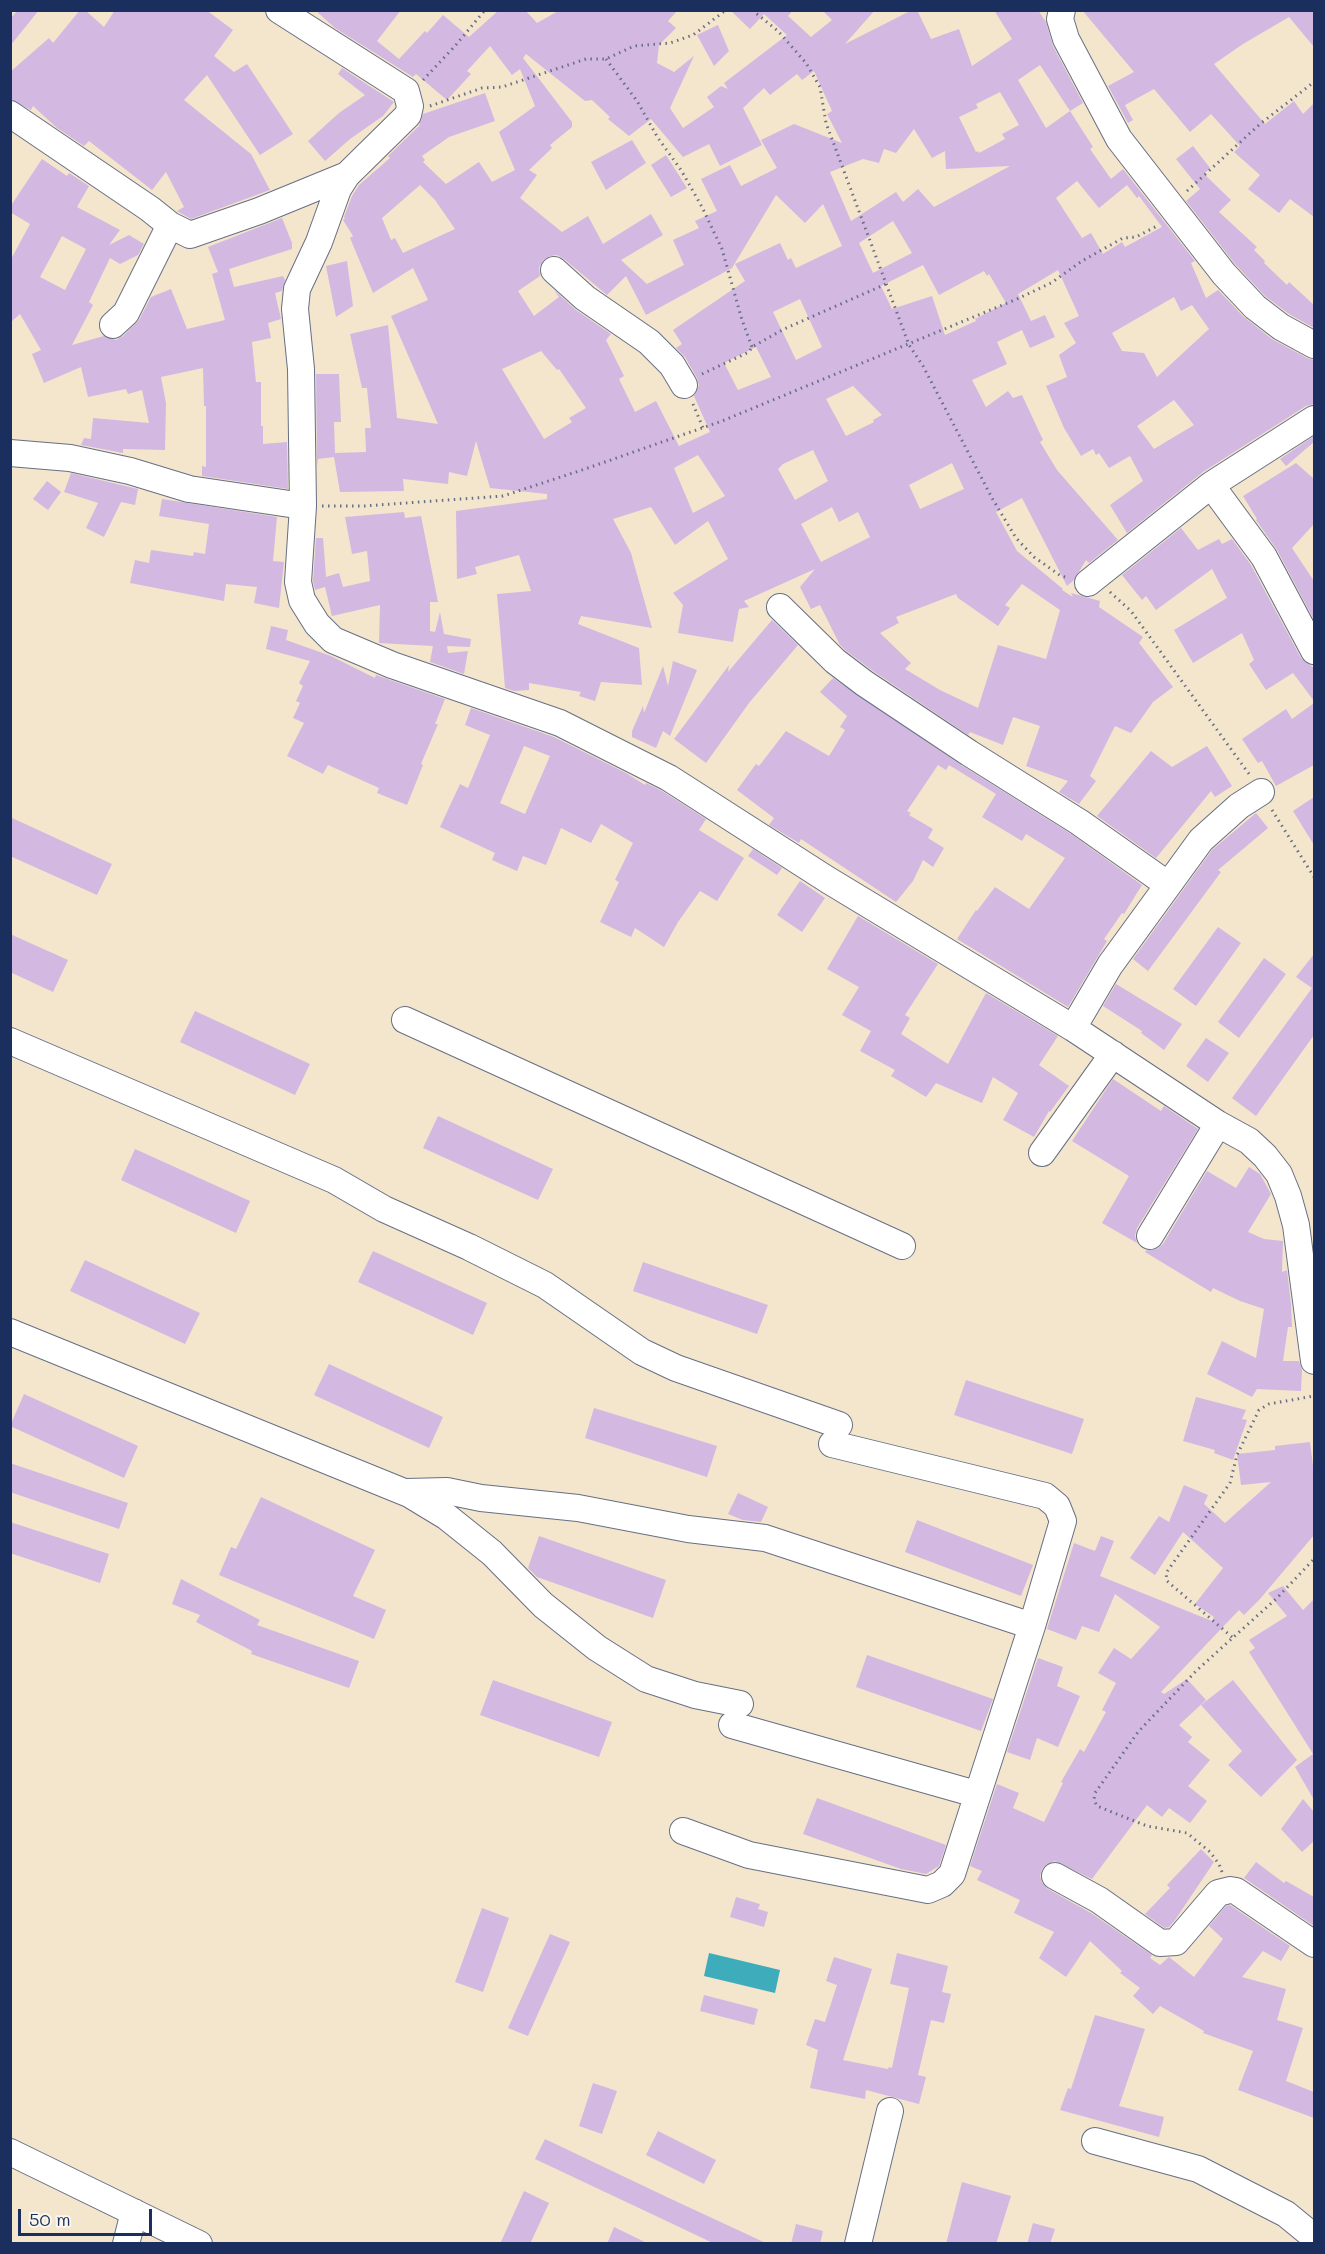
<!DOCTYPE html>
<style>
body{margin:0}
#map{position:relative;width:1325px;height:2254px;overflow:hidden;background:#f3e6cc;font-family:Mali,sans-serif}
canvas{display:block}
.frame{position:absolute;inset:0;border:12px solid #1b2f5e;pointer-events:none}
.scale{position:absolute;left:18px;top:2209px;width:134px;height:27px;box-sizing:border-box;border:3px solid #1b2f5e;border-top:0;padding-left:8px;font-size:18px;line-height:21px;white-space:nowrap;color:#1b2f5e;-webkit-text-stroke:4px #fbf7ec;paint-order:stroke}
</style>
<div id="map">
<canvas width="1325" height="2254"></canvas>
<div class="frame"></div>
<div class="scale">50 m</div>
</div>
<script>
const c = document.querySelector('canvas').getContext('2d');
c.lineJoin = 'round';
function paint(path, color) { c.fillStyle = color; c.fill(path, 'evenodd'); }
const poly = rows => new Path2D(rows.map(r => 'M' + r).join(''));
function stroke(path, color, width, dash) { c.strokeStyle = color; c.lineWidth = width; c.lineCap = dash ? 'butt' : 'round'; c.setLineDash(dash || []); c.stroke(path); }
const water = poly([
 [709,1953,780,1970,775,1993,704,1976]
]);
const building = poly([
 [18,10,39,10,10,46,10,19],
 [80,10,85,10,104,27,115,10,206,10,233,30,214,56,234,72,247,64,293,134,260,155,207,75,184,100,251,154,270,190,191,219,177,211,184,207,166,172,152,190,89,141,84,146,57,128,33,106,31,110,10,99,10,72,49,38,53,43],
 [315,10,401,10,377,41,399,59,425,31,427,33,443,15,469,37,499,10,525,10,537,23,560,10,678,10,668,21,676,28,659,45,657,63,674,72,694,56,670,108,683,128,714,107,707,97,721,86,728,89,724,83,787,35,764,14,750,29,730,10,793,10,788,16,811,37,832,20,822,10,875,10,845,44,912,10,917,10,931,39,959,29,972,66,1012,39,994,10,1038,10,1046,22,1053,46,1083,103,1070,111,1040,65,1018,80,1046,128,1070,111,1093,147,1090,149,1111,179,1123,169,1195,261,1191,263,1206,298,1218,290,1244,317,1272,339,1307,358,1314,360,1314,404,1306,406,1203,472,1127,533,1110,505,1143,481,1130,456,1109,468,1099,453,1096,455,1093,449,1081,456,1064,428,1046,386,1067,377,1059,355,1076,343,1064,323,1079,316,1058,270,1018,294,1031,321,1045,315,1055,337,1030,348,1022,330,997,342,1007,364,972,380,986,407,1008,391,1013,398,1022,395,1043,440,1040,442,1057,470,1118,540,1089,563,1086,560,1074,580,1067,586,1022,498,996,512,1017,551,1063,589,1062,590,1073,597,1071,593,1100,601,1099,607,1143,637,1139,643,1173,687,1153,702,1131,733,1115,726,1090,776,1096,781,1079,804,1059,792,1068,781,1026,766,1040,726,1013,717,1003,745,970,732,968,735,873,671,845,650,840,645,820,605,811,609,800,587,815,569,744,601,749,607,739,609,733,642,678,633,683,605,673,593,728,559,708,521,675,545,651,507,613,519,631,553,652,628,581,616,578,624,639,648,642,685,601,682,595,701,579,696,581,692,529,683,529,690,514,691,505,688,497,594,531,591,519,555,475,567,477,574,457,579,456,511,547,499,547,494,490,488,476,441,467,476,449,472,448,484,403,479,404,491,340,492,334,457,318,459,317,466,316,374,339,374,341,422,334,422,335,453,366,452,365,428,371,428,367,388,362,388,350,334,388,325,397,418,438,424,391,316,428,300,413,268,373,293,350,238,353,236,343,220,345,218,344,217,352,196,359,185,390,158,388,156,419,126,423,114,485,93,495,121,449,137,422,156,425,160,423,162,446,184,479,162,492,182,515,170,499,132,535,106,520,69,512,75,490,46,467,71,471,74,447,100,416,74,413,77,335,28],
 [526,54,585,101,592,100,610,117,608,119,629,136,651,119,683,157,709,144,720,166,762,145,743,108,764,88,770,95,797,74,802,80,814,71,832,111,827,114,842,143,794,124,761,140,777,168,741,186,730,165,701,179,717,211,695,221,699,228,673,240,684,265,647,284,621,260,663,235,651,214,603,244,588,216,562,232,520,198,537,175,529,170,552,148,550,145,572,127,572,122,523,58],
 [1000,92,1019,125,1002,134,1005,139,979,153,978,151,976,152,959,117,978,108,976,104],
 [914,129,932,158,945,151,946,169,1010,166,934,207,918,189,903,202,896,192,851,221,830,172,863,159,879,163,884,149,896,153],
 [1077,181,1099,208,1127,185,1137,198,1139,196,1162,227,1125,247,1122,242,1103,254,1091,233,1082,238,1056,198],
 [420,185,435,200,455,229,403,253,395,238,391,240,382,218],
 [776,195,805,223,823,204,842,246,796,268,791,258,788,260,780,243,735,264,745,281,673,330,682,344,676,348,685,357,697,378,699,385,694,396,710,432,679,446,656,401,635,412,619,379,624,376,606,340,611,334,576,310,554,290,559,297,534,316,518,291,540,276,539,267,543,260,550,256,557,255,564,259,607,295,626,276,646,315,732,268],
 [893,221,912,253,873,273,859,243],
 [923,265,939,295,984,271,987,276,989,274,1006,303,975,319,976,321,945,335,932,296,892,309,881,286],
 [1174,297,1181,311,1192,305,1209,329,1157,377,1144,353,1122,351,1112,333],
 [800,299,822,347,796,360,773,312],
 [756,347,771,377,738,390,724,363],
 [541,351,557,370,559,369,586,408,569,418,572,422,544,439,502,369],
 [853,386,882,415,873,420,874,422,846,436,826,399],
 [1174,400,1194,425,1154,449,1137,426],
 [813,450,828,481,795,500,778,469,783,464],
 [698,455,725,496,693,513,674,468],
 [952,463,964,489,920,509,909,485],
 [832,507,839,522,858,512,870,537,821,562,801,524],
 [1022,584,1060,610,1046,659,998,645,978,708,940,690,905,669,911,663,880,633,899,623,896,617,956,594,958,598,998,626,1010,608,1005,605],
 [1082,10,1314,10,1314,47,1289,17,1243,44,1214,64,1265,124,1294,101,1303,114,1314,103,1314,217,1290,199,1279,213,1248,189,1260,175,1234,152,1240,146,1211,114,1190,132,1154,89,1125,105,1133,120,1128,123,1108,86,1134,72],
 [718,25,729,51,714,66,697,35],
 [342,68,394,102,383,116,350,139,325,161,308,141,339,113,365,95,338,74],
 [632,140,646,163,606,190,591,162],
 [1193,146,1210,168,1204,174,1231,200,1219,212,1257,247,1254,250,1265,261,1264,263,1287,285,1289,282,1314,305,1314,328,1289,314,1265,296,1235,264,1186,201,1200,189,1176,159],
 [666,155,687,188,671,197,651,165],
 [42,159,67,176,69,173,89,186,77,207,120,230,109,245,129,235,144,244,138,255,120,264,110,258,89,302,93,305,72,345,104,336,116,340,123,336,139,320,151,297,171,289,187,329,225,320,212,274,218,272,208,247,282,218,292,243,292,249,229,269,234,287,283,276,285,280,282,291,275,293,281,319,268,323,271,338,252,342,256,382,261,382,261,426,263,426,263,444,287,442,288,489,202,476,202,466,206,467,206,406,204,406,203,368,161,377,166,403,165,450,123,449,123,453,81,445,84,438,91,439,93,418,149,423,142,390,128,394,126,389,88,397,81,367,44,383,32,354,41,350,20,314,10,323,10,261,30,224,10,212,10,207],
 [62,236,86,249,65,290,40,277],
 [347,261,353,306,336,317,326,266],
 [1314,436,1314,442,1286,466,1280,459],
 [1296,463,1314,479,1314,524,1292,548,1314,581,1314,620,1277,550,1256,520,1257,519,1243,496],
 [71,473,138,489,135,505,121,502,104,537,86,528,98,503,64,492],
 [47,481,61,492,48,510,33,499],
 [162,499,277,517,273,561,284,562,279,608,254,603,257,587,226,584,224,601,130,583,135,560,149,563,151,550,193,556,194,552,205,554,209,524,159,516],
 [404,512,405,518,421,516,438,602,430,602,430,631,435,632,440,612,444,634,471,639,470,647,447,646,448,653,468,651,464,674,430,662,433,646,379,643,380,605,332,616,325,587,315,590,313,581,316,538,323,538,326,577,339,573,343,587,370,581,367,551,352,554,345,517],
 [1181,528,1198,550,1219,539,1222,544,1232,539,1251,565,1301,658,1314,668,1314,701,1293,673,1266,690,1249,664,1254,660,1242,633,1193,663,1174,630,1227,598,1212,569,1156,610,1146,596,1142,600,1122,575],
 [772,620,798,645,749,703,706,763,674,739,729,665,728,672],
 [271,626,288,630,286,640,331,656,375,678,376,675,445,699,435,724,438,724,421,764,423,765,407,805,377,793,379,788,328,765,323,774,287,756,304,723,293,718,300,703,296,701,303,686,299,683,310,661,266,649],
 [673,661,697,670,670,736,663,731,656,748,632,737,632,731,643,706,644,713,663,666,668,686],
 [833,678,961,765,1071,834,1142,885,1124,914,1122,913,1104,939,1107,941,1068,1007,957,939,976,910,977,911,995,887,1029,909,1065,858,1026,834,1022,841,982,817,996,794,949,765,946,770,938,765,907,811,911,813,909,815,933,829,928,838,944,848,933,867,923,860,913,881,896,902,801,839,799,843,769,825,774,818,737,790,756,764,759,766,786,731,829,756,845,730,840,727,847,716,820,692],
 [1314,703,1314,765,1276,786,1262,761,1258,763,1242,739,1286,709,1292,719],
 [471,708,554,737,626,773,645,785,646,783,662,791,706,819,699,830,744,858,717,901,700,891,678,922,664,947,635,928,631,937,600,922,619,882,615,880,633,843,601,824,591,843,561,828,546,865,523,856,517,871,492,860,495,853,440,827,460,784,468,788,490,735,465,725],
 [524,746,550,756,525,814,500,803],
 [1207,746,1232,786,1215,797,1211,791,1156,858,1097,816,1151,751,1172,767],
 [1314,797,1314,845,1293,811],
 [1256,813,1268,828,1218,870,1221,872,1148,971,1133,959,1212,850],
 [10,817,112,864,97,895,10,856],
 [753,849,782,868,777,875,748,856],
 [800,881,825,898,802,932,777,915],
 [858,916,938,964,905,1015,910,1018,901,1034,948,1064,986,993,1058,1036,1039,1065,1069,1086,1050,1112,1049,1111,1034,1137,1003,1120,1018,1093,993,1077,982,1103,936,1083,926,1097,891,1076,895,1070,860,1051,871,1031,842,1015,859,987,827,969],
 [1218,927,1241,943,1196,1006,1173,989],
 [10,934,68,960,53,992,10,972],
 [1314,954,1314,1035,1256,1116,1232,1098,1312,988,1296,977],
 [1264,958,1286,974,1239,1038,1218,1022],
 [1116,984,1182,1024,1164,1050,1141,1033,1142,1031,1103,1006],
 [195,1011,310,1064,295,1095,180,1042],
 [1206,1038,1229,1053,1208,1082,1186,1066],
 [1113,1079,1161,1111,1164,1106,1198,1129,1137,1228,1135,1236,1137,1243,1102,1223,1129,1176,1072,1141],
 [438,1116,553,1169,538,1200,423,1148],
 [135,1149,250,1201,236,1233,121,1180],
 [1249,1167,1260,1174,1271,1194,1248,1232,1264,1239,1283,1241,1282,1272,1287,1270,1291,1304,1292,1327,1288,1327,1283,1361,1299,1361,1302,1370,1301,1391,1257,1389,1252,1397,1207,1374,1222,1341,1256,1358,1264,1309,1240,1301,1213,1288,1211,1292,1145,1252,1147,1250,1157,1249,1163,1244,1207,1171,1236,1188],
 [373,1251,487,1303,473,1335,358,1282],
 [85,1260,200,1313,185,1344,70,1291],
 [643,1262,768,1305,757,1334,633,1291],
 [329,1364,443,1417,429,1448,314,1395],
 [966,1380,1084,1419,1072,1454,954,1415],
 [24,1394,138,1446,124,1478,10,1426],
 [1196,1397,1246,1410,1242,1419,1247,1420,1233,1460,1214,1453,1215,1450,1183,1441],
 [594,1408,717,1446,707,1477,585,1438],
 [1310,1442,1314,1474,1314,1535,1260,1599,1244,1615,1239,1610,1161,1692,1164,1694,1187,1679,1206,1700,1179,1725,1192,1737,1188,1742,1210,1760,1188,1786,1207,1801,1190,1823,1169,1808,1162,1817,1147,1805,1092,1879,1055,1861,1047,1864,1042,1869,1040,1876,1042,1883,1048,1889,1091,1913,1152,1955,1150,1958,1160,1965,1169,1957,1194,1977,1223,1939,1209,1926,1226,1906,1230,1905,1290,1946,1281,1961,1263,1951,1242,1977,1286,1989,1277,2020,1303,2028,1286,2081,1314,2092,1314,2118,1238,2090,1253,2051,1203,2033,1204,2031,1160,2006,1153,2014,1133,1996,1140,1988,1120,1973,1122,1971,1090,1941,1066,1977,1039,1958,1054,1932,1014,1913,1020,1900,977,1880,982,1871,970,1866,997,1784,1019,1793,1013,1808,1044,1822,1063,1783,1061,1782,1080,1749,1084,1752,1106,1712,1102,1710,1116,1683,1098,1673,1114,1648,1131,1659,1160,1627,1115,1594,1099,1632,1082,1626,1076,1640,1047,1629,1074,1543,1095,1551,1101,1536,1114,1541,1100,1576,1212,1621,1214,1617,1195,1604,1223,1568,1183,1532,1155,1575,1130,1558,1159,1516,1169,1522,1184,1485,1208,1495,1204,1504,1225,1523,1271,1482,1241,1485,1237,1454,1275,1450,1275,1446],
 [10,1463,128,1503,119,1529,10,1492],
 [738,1493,768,1507,761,1522,743,1520,728,1514],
 [261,1497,375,1550,353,1596,386,1610,374,1639,219,1575,231,1547,236,1549],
 [917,1520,1033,1565,1021,1596,905,1552],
 [10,1522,109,1554,100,1583,10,1553],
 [539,1536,666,1580,653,1618,537,1577,528,1568],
 [181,1579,260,1620,257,1625,359,1661,349,1688,251,1654,252,1651,196,1622,200,1615,172,1604],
 [1283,1586,1303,1610,1314,1599,1314,1800,1295,1767,1313,1754,1249,1652,1255,1648,1249,1640,1287,1616,1268,1593],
 [867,1655,993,1699,981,1731,856,1687],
 [1038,1658,1063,1667,1057,1686,1080,1696,1058,1747,1037,1738,1030,1760,1007,1752],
 [493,1680,612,1722,599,1757,480,1715],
 [1233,1680,1297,1760,1261,1797,1228,1765,1242,1751,1201,1705],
 [817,1798,946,1845,939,1866,926,1874,901,1869,803,1834],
 [1303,1799,1314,1812,1314,1841,1302,1852,1281,1829],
 [1201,1849,1214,1862,1175,1920,1169,1927,1164,1928,1145,1914,1170,1888,1167,1885],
 [1256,1862,1284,1883,1286,1881,1314,1897,1314,1926,1244,1878],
 [736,1897,760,1904,758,1909,768,1912,764,1927,730,1917],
 [482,1908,509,1918,483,1992,455,1982],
 [550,1934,570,1942,528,2036,508,2028],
 [897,1953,948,1966,942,1992,951,1994,944,2023,931,2020,918,2075,926,2077,919,2104,866,2090,865,2099,810,2088,818,2050,806,2045,815,2019,825,2022,837,1985,826,1981,834,1957,872,1969,843,2060,888,2069,889,2067,892,2068,909,1988,890,1984],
 [704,1995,758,2009,754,2025,700,2011],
 [1095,2015,1145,2029,1119,2106,1164,2117,1159,2137,1060,2110,1068,2088,1071,2089],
 [593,2083,617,2091,602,2134,579,2126],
 [658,2131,716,2160,704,2184,646,2155],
 [545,2139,671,2199,768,2244,715,2244,658,2217,535,2159],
 [962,2182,1011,2196,996,2244,946,2244],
 [524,2191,549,2203,530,2244,500,2244],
 [1033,2223,1055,2229,1050,2244,1027,2244],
 [796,2224,823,2231,820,2244,791,2244],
 [614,2227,649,2244,607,2244]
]);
const path = poly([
 [752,10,778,31,806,63,820,87,826,123,909,345,923,366,992,498,1016,538,1034,557,1061,576,1069,578],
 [606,59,637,101,658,138,681,170,702,207,722,249,742,320,752,347],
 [423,80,455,46,485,10],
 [430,106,482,88,502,87,586,59,606,59,634,46,670,43,693,35,726,10],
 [1187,191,1260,124,1314,82],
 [702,374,749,352,752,347,784,329,886,284],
 [693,404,703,428],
 [322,506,364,506,503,496,585,469,722,421,1017,299,1051,283,1082,261,1123,238,1136,237,1159,225],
 [1110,592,1131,611,1249,774],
 [1272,810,1314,877],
 [1232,1637,1167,1581,1166,1573,1230,1483,1237,1455,1259,1410,1269,1404,1314,1396],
 [1222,1872,1219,1864,1210,1852,1187,1833,1147,1826,1097,1806,1094,1800,1095,1793,1138,1732,1197,1670,1277,1598,1314,1559]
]);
const minor = poly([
 [279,10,406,91,410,106,408,115,347,175,338,189,319,242,297,289,295,309,301,369,303,506,298,582,302,600,317,624,333,640,392,665,560,723,669,778,828,880,1073,1028,1218,1124,1249,1141,1265,1156,1279,1174,1288,1196,1296,1225,1314,1361],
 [1062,10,1060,19,1066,39,1119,139,1224,274,1255,307,1281,327,1314,345],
 [10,114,150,209,170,225,190,235,259,211,347,175],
 [554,270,585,298,649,342,672,365,684,385],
 [113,325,126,313,170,225],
 [10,453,70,458,130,471,189,489,303,506],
 [1211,485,1264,557,1314,651],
 [1088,583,1211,485,1314,419],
 [780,607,835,661,864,683,969,753,1079,822,1167,884],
 [405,1020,902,1246],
 [1073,1028,1110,965,1201,840,1239,806,1261,792],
 [10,1041,334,1180,384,1209,469,1247,545,1285,642,1352,676,1368,839,1425],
 [1042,1153,1113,1054],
 [1150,1236,1218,1124],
 [10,1332,409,1494,447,1517,492,1553,543,1605,597,1648,646,1679,695,1695,740,1704],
 [406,1492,447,1491,481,1498,578,1508,688,1529,765,1538,1032,1626],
 [732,1725,976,1794],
 [683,1831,749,1855,928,1890,942,1884,952,1874,1032,1626,1063,1521,1057,1506,1045,1496,832,1444],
 [1055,1876,1099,1900,1160,1943,1176,1942,1218,1893,1230,1890,1236,1891,1314,1944],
 [1095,2141,1198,2169,1286,2214,1314,2237],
 [10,2152,199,2244],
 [126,2244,134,2212],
 [858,2244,890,2111]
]);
paint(water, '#3eacbb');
paint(building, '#d3b8e2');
stroke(minor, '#676f84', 28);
stroke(path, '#676f84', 3, [1.5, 4.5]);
stroke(minor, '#fff', 26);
</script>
